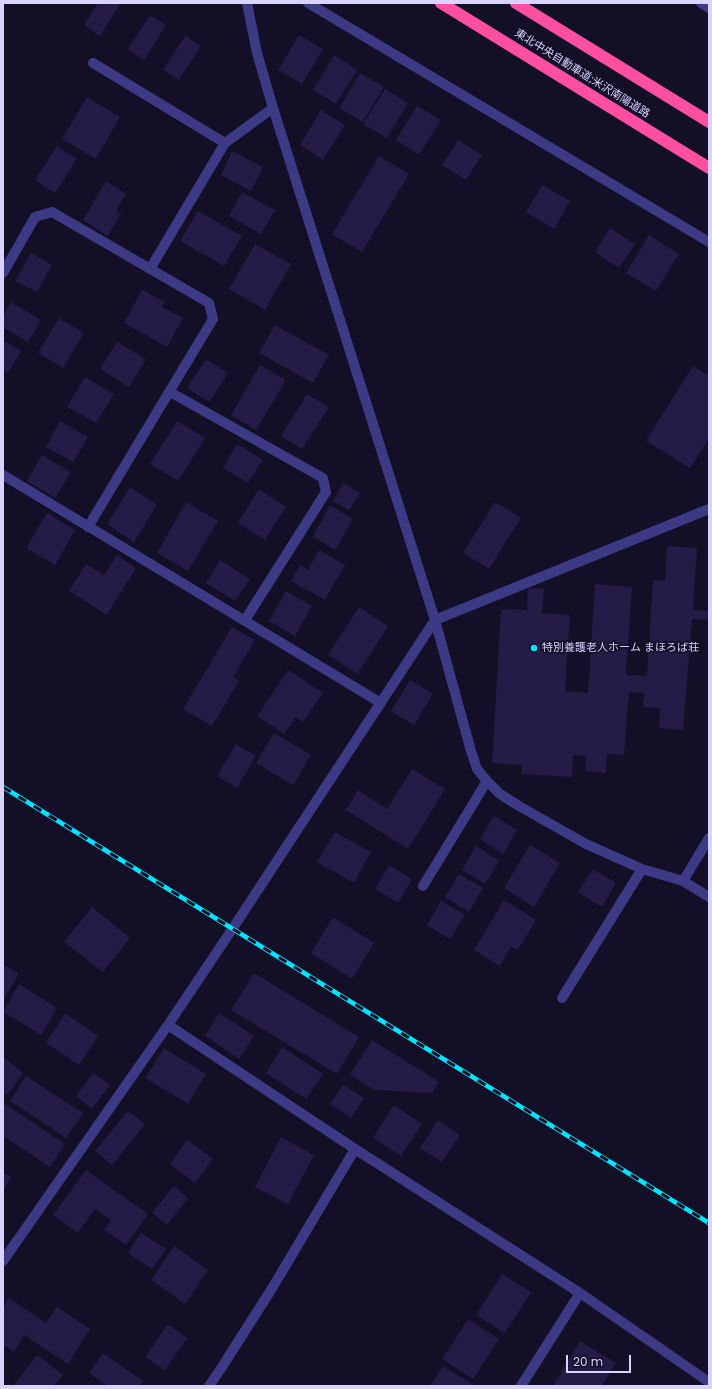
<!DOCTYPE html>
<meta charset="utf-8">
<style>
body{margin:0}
#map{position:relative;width:712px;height:1389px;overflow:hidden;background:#130f26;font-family:Poppins,sans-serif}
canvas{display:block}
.frame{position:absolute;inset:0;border:4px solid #d9d4ff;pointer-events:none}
.scale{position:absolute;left:566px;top:1355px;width:65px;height:18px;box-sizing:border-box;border:2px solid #d9d4ff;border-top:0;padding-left:5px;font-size:12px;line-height:14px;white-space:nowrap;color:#d9d4ff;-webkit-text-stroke:3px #130f26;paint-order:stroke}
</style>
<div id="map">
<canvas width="712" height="1389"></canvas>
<div class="frame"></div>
<div class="scale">20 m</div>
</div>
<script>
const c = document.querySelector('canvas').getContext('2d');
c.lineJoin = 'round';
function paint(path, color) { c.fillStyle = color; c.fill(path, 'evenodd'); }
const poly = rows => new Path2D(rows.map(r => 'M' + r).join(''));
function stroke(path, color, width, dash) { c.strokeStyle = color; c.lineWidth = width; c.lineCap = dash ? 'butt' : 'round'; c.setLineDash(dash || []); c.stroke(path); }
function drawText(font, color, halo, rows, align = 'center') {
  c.font = font + ' Poppins,"Noto Sans JP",sans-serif'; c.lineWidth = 3.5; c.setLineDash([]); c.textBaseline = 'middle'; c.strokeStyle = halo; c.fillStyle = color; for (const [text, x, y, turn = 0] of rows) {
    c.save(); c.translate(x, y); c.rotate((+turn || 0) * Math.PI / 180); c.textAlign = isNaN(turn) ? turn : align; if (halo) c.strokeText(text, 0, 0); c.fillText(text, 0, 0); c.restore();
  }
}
const building = poly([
 [98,3,121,3,100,36,84,25],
 [150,15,166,25,144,60,128,49],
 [299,35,323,49,302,84,278,70],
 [185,36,201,46,179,80,163,70],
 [334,55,357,70,336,104,313,90],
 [360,73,384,87,363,122,339,108],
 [385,89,408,103,387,138,363,124],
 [87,97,120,117,96,159,62,139],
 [417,106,441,120,419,155,396,140],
 [321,110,345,125,323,160,300,145],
 [458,140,482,155,466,180,442,165],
 [57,146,77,159,55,193,35,180],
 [232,151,263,167,251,191,221,175],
 [379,156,409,174,362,252,332,234],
 [106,181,126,194,116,210,121,213,108,236,83,220],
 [542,185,570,201,554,229,526,212],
 [242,192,275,210,261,234,229,216],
 [198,211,242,236,224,266,180,241],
 [610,228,635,244,619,268,595,252],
 [649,235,679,254,656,291,626,273],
 [255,244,291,264,265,310,229,289],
 [31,253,52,265,37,292,15,281],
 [142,290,165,302,162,307,183,318,167,347,124,323],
 [11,302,41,320,28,342,3,327,3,316],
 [59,318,84,333,63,368,38,353],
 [275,325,329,355,313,383,259,353],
 [3,340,21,351,8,373,3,369],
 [117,342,146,359,129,387,100,369],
 [206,359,228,373,209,402,187,388],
 [260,365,286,380,256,430,231,415],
 [693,366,709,376,709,439,690,468,646,441],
 [85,377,114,394,96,423,67,407],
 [307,394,329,407,302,449,281,436],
 [60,421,88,437,73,462,46,447],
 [177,421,205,438,178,481,150,464],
 [237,444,263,460,248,483,223,468],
 [42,455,71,472,55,498,27,481],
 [343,483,360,493,349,510,333,501],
 [130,487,157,505,134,542,107,524],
 [259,489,286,507,265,540,238,523],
 [186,502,218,521,188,571,157,553],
 [495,502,521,518,489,569,463,553],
 [330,505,353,519,335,550,313,536],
 [47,513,75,530,55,565,26,548],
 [667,546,697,548,693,610,709,611,709,620,692,619,683,730,659,728,660,708,643,707,644,693,629,692,624,755,607,754,606,773,585,771,586,756,573,755,572,777,521,774,522,765,492,763,501,609,527,610,528,588,544,589,542,613,570,615,565,691,588,693,595,584,632,587,626,675,647,676,653,580,665,581],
 [319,550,345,565,325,600,291,581,300,565,308,570],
 [117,555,136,568,107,615,69,591,86,564,104,575],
 [220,560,250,579,235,601,206,583],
 [286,591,312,606,295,636,269,621],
 [359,607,388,626,358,674,328,655],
 [232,627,255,640,233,677,239,681,212,726,183,709],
 [288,670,323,693,303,722,296,717,284,734,257,716],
 [410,680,433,694,414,725,391,711],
 [274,733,311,755,293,785,256,763],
 [236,744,256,756,237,788,217,776],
 [412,769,445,789,408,849,346,810,358,790,387,809],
 [494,816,517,830,503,854,480,839],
 [335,832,371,852,354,883,317,862],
 [530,845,560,863,534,907,504,888],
 [476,846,499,861,485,884,462,870],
 [389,865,412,879,398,903,375,889],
 [593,869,616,883,602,907,578,892],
 [459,874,483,888,469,912,445,897],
 [504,900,536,920,518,950,511,947,500,966,474,950],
 [441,901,465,915,450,939,427,925],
 [92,907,130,938,103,972,64,942],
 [333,917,374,943,352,979,311,953],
 [3,964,19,974,3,1000],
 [254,973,359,1037,337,1074,231,1010],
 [19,984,57,1008,41,1035,3,1012],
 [65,1013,98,1036,79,1065,46,1043],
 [219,1013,254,1036,239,1059,205,1036],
 [372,1040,439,1082,432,1093,374,1090,350,1075],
 [282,1047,323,1074,306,1099,266,1073],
 [164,1048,206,1074,188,1104,145,1078],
 [3,1057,23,1073,7,1095,3,1091],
 [93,1073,110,1085,92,1109,76,1096],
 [26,1076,83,1113,66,1138,10,1101],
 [343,1085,364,1098,351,1118,330,1104],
 [4,1103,65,1144,50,1167,3,1136],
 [394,1105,422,1124,401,1156,373,1138],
 [128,1111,145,1124,112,1165,95,1151],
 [438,1120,460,1135,442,1162,420,1148],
 [281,1137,314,1155,288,1204,255,1187],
 [187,1140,213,1159,195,1183,170,1164],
 [86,1170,148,1214,126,1245,104,1230,111,1220,95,1209,78,1233,53,1215],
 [3,1173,11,1177,3,1191],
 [174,1186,188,1198,167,1225,152,1213],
 [141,1233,166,1249,152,1269,128,1253],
 [174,1246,208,1270,185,1304,151,1280],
 [502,1274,531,1292,505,1333,476,1315],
 [9,1298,46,1323,57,1307,90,1329,68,1364,24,1335,14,1352,3,1345,3,1308],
 [468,1319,499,1339,473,1379,442,1359],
 [168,1324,187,1338,165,1370,145,1357],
 [580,1341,616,1363,601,1386,553,1386],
 [103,1353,143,1381,140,1386,107,1386,89,1373],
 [37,1355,63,1375,54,1386,13,1386],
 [443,1366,472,1384,471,1386,430,1386]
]);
const minor = poly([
 [247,3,257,53,273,108,435,620,471,751,477,769,487,781,500,794,519,806,586,844,642,869,683,881,709,897],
 [308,3,709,242],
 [701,3,709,8],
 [93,63,225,143],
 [150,269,225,143,273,108],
 [3,273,35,217,52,212,209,303,213,319,88,527],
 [170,392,323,478,326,492,245,620],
 [3,475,381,703],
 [683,881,709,838],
 [423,886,487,781],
 [562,998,642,869],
 [168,1025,355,1149,580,1293,709,1382],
 [3,1261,168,1025,233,928,435,620,709,509],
 [209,1386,220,1370,271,1290,355,1149],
 [521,1386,580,1293]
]);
const highway = poly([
 [441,3,709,168],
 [516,3,709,122]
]);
const rail = poly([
 [3,787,709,1223]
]);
const markers = [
 [534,648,4,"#00e5ff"]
];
const streetNames = [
 ["東北中央自動車道;米沢南陽道路",582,74,32]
];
const poiNames = [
 ["特別養護老人ホーム まほろば荘",542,648]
];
paint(building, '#241b47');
stroke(minor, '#3d3a85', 10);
stroke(highway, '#ff4fa3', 12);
stroke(rail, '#00e5ff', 4.5);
stroke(rail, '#130f26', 3, [9]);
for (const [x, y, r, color] of markers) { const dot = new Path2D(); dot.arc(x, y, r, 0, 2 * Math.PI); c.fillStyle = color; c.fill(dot); stroke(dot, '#130f26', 1.5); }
drawText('11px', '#d9d4ff', '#130f26', streetNames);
drawText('11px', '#d9d4ff', '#130f26', poiNames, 'left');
</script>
